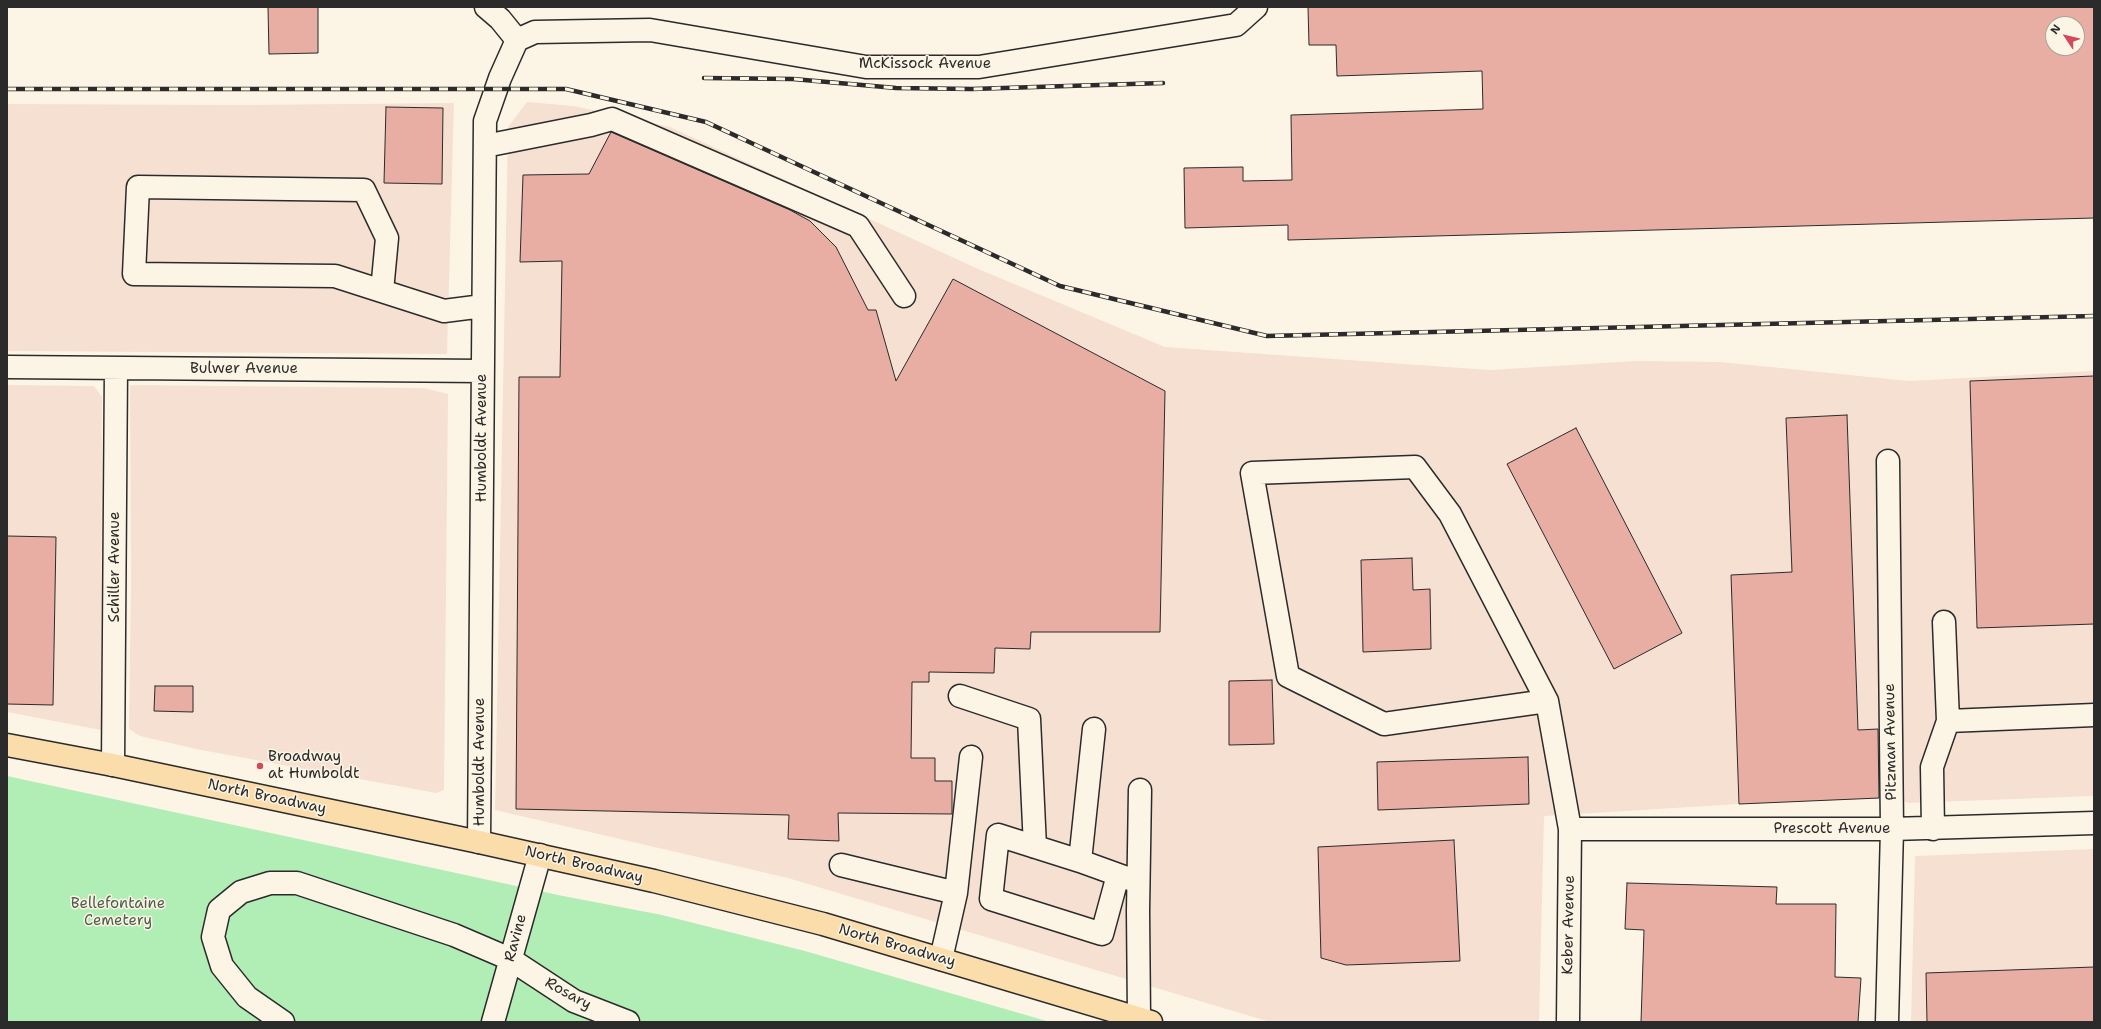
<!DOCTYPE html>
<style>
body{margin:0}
#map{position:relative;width:2101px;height:1029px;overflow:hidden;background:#fcf5e5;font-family:"Shantell Sans",sans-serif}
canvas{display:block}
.frame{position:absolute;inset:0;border:8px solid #2b2b2b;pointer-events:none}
.north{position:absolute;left:2045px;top:16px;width:40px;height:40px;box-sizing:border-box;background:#fcf5e5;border:1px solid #a8a49b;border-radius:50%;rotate:305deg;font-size:11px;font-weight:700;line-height:16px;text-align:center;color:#2b2b2b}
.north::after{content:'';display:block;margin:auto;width:14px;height:18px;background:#d1495b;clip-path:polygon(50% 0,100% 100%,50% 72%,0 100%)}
</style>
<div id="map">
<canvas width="2101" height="1029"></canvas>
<div class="frame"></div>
<div class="north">N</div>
</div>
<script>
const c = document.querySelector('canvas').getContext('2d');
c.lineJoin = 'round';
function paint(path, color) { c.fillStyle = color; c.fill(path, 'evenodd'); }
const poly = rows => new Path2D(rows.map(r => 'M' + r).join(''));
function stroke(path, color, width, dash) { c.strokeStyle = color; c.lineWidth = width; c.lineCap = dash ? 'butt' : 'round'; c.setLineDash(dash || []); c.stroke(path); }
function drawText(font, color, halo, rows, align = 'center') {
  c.font = font + ' "Shantell Sans",sans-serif'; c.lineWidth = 3; c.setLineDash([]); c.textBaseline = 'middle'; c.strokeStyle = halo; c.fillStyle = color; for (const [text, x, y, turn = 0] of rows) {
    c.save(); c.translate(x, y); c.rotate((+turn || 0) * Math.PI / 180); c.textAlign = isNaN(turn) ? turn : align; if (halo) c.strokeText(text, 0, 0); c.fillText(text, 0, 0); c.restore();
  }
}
const built = poly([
 [527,102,574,106,670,127,976,268,1165,347,1490,370,1635,361,1721,362,1909,381,2094,371,2094,796,1909,803,1888,798,1739,804,1544,816,1539,1022,1270,1022,788,878,495,810,508,127],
 [454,103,447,354,7,351,7,104,243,105],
 [7,385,94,386,102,397,101,730,7,712],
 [130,385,424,388,448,394,444,790,436,793,196,749,140,736,129,729,131,582],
 [2094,849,2094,1022,1911,1022,1915,856]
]);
const green = poly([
 [7,776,558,895,662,915,805,951,1050,1022,7,1022]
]);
const building = poly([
 [268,7,318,7,318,53,269,54,268,7],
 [1308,7,2094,7,2094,218,1288,240,1288,225,1185,228,1184,168,1243,167,1243,181,1292,180,1291,115,1483,109,1482,71,1337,76,1336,45,1309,45,1308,7],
 [2053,24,2077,24,2077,48,2053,48,2053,24],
 [386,107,443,108,442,184,384,183,386,107],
 [611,132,790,210,810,221,836,247,868,310,876,310,896,381,953,279,1165,391,1160,632,1031,632,1030,649,995,648,994,673,929,672,929,682,912,682,911,758,935,758,935,781,952,781,952,814,838,813,839,841,788,839,789,815,516,809,519,377,560,377,562,261,520,262,523,175,589,174,611,132],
 [2094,376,2094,624,1977,628,1970,381,2094,376],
 [1847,415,1858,730,1878,729,1879,798,1739,804,1731,575,1792,572,1786,418,1847,415],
 [1576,428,1682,633,1614,669,1507,464,1576,428],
 [7,536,56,537,53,705,7,704,7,536],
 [1412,558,1413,590,1430,589,1431,649,1363,652,1361,560,1412,558],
 [1272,680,1274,744,1229,745,1229,681,1272,680],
 [155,686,193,686,193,712,154,711,155,686],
 [1528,757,1529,804,1378,810,1377,762,1528,757],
 [1454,840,1460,961,1346,965,1321,958,1318,847,1454,840],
 [1627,883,1777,887,1776,904,1836,904,1835,977,1861,978,1858,1022,1641,1022,1644,930,1625,929,1627,883],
 [2094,967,2094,1022,1927,1022,1926,973,2094,967]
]);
const minor = poly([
 [486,7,500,19,517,40],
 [517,40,535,32,650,30,866,67,979,67,1236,25,1256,7],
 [485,146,591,125,612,119,858,226,904,296],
 [382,291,387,238,364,190,138,187,134,274,335,276,444,311,483,306],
 [7,367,482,371],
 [1944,622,1948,721],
 [960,696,1029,719,1035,847],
 [1547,701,1384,724,1288,676,1252,473,1415,467,1450,514,1547,701,1570,829,1568,1022],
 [113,765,116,368],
 [1570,829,1892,829,2094,823],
 [1933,829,1932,767,1948,721,2094,715],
 [479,842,485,121,500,78,517,40],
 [1080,861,1094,729],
 [841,865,956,893],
 [1118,875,1102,934,991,899,998,835,1080,861,1138,882],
 [941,959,956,893,971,757],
 [1139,1018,1138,911,1140,790],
 [283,1022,247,997,222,966,213,937,219,910,241,892,270,883,297,883,454,935,510,959,574,1001,628,1022],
 [493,1022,540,855],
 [1887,1022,1892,829,1888,461]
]);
const major = poly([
 [7,745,113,765,479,842,654,881,823,924,1151,1022]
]);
const rail = poly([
 [704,78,793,79,896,88,972,89,1163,83],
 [7,89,566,89,706,122,1060,286,1267,336,2094,316]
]);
const markers = [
 [260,766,4,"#d1495b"]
];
const streetNames = [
 ["McKissock Avenue",925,64],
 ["Bulwer Avenue",244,369],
 ["Humboldt Avenue",482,438,-90],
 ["Schiller Avenue",115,567,-90],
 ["Pitzman Avenue",1891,742,-91],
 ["Humboldt Avenue",480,762,-90],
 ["North Broadway",267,797,12],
 ["Prescott Avenue",1832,829],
 ["North Broadway",584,865,13],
 ["Keber Avenue",1569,925,-89],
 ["Ravine",516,938,-75],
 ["North Broadway",897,946,16],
 ["Rosary",568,994,29]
];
const poiNames = [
 ["Broadway",268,757],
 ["at Humboldt",268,774]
];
const parkNames = [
 ["Bellefontaine",118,904],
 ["Cemetery",118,921]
];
paint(built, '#f6e0d2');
paint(green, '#b0eeb5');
paint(building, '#e8aea4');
stroke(building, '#2b2b2b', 1);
stroke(minor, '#2b2b2b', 25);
stroke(major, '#2b2b2b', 25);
stroke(minor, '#fcf5e5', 22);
stroke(major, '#faddab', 22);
stroke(rail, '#2b2b2b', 4.5);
stroke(rail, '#fcf5e5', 3, [9]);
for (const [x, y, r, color] of markers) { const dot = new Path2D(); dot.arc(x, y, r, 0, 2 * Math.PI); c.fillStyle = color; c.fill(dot); stroke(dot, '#fcf5e5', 1.5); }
drawText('15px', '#2b2b2b', '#fcf5e5', streetNames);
drawText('15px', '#2b2b2b', '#fcf5e5', poiNames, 'left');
drawText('15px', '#4c5c4e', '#fcf5e5', parkNames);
</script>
